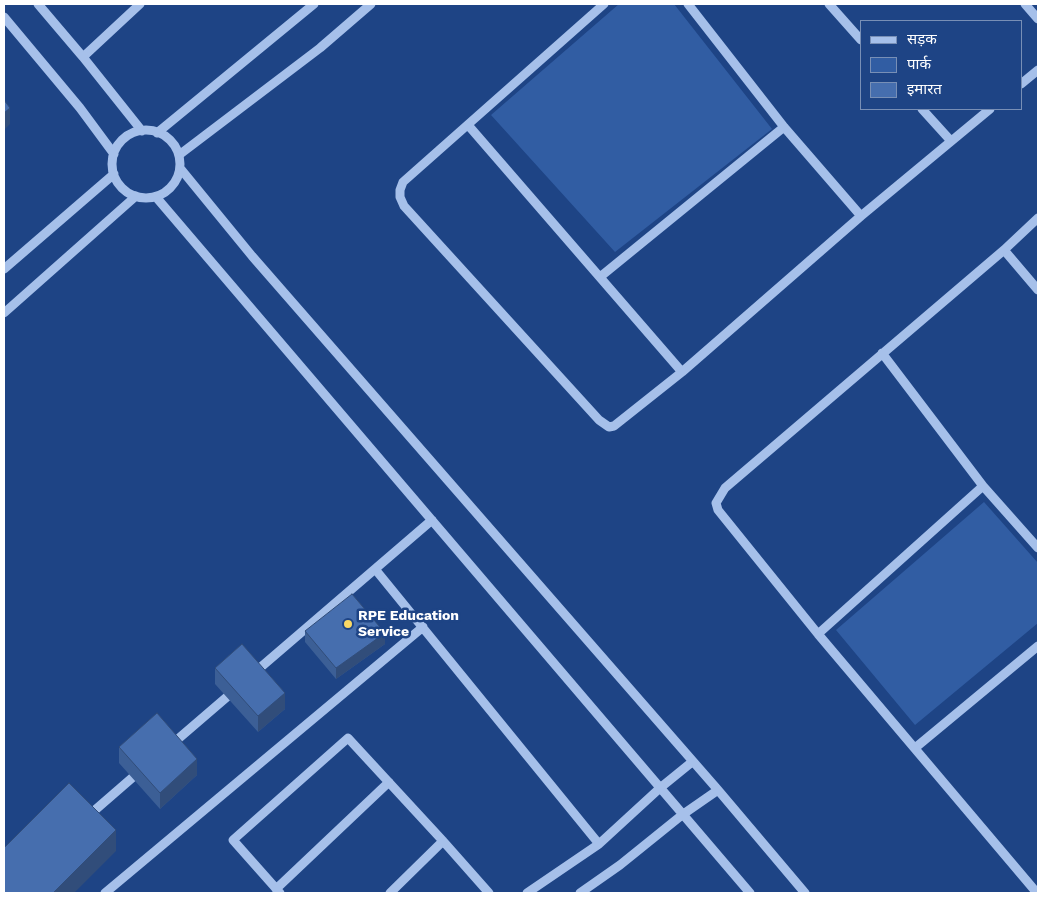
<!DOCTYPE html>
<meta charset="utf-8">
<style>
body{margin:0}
#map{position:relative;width:1042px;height:897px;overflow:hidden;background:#1e4485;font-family:"Work Sans","Noto Sans Devanagari",sans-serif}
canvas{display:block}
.frame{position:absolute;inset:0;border:5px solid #fff;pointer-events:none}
.legend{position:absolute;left:860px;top:20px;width:162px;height:90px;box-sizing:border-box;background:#1e4485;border:1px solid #788fb6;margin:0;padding:6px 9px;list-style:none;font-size:15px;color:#fff}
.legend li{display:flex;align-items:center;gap:10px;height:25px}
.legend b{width:25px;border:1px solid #788fb6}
</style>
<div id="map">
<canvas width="1042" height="897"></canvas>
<div class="frame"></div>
<ul class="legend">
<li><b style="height:6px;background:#a6c0ea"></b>सड़क</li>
<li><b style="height:14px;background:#315da3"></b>पार्क</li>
<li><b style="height:14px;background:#466eae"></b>इमारत</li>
</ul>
</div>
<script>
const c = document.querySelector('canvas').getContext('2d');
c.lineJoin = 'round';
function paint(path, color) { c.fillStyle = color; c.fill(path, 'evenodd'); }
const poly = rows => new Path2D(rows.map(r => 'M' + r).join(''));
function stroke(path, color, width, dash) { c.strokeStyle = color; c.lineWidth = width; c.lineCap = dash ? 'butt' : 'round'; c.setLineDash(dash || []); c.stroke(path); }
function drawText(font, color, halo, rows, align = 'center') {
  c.font = font + ' "Work Sans",sans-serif'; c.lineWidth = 5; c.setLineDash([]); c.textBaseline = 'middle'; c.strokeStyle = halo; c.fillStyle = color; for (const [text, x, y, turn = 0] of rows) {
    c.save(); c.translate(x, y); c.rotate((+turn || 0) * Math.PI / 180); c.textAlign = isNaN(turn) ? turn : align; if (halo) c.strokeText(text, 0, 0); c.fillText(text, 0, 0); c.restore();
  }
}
const green = poly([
 [619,4,674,4,772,129,615,252,491,115],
 [984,502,1038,563,1038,623,915,725,836,630]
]);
const minor = poly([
 [38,4,83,57,142,131],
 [604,4,403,182,400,190,400,197,404,206,599,420,609,427,614,426,682,372,861,216,990,109],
 [688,4,784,127,861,216],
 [829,4,861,40],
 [1025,4,1038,19],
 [4,17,80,108,114,154],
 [83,57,140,4],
 [1021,84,1038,70],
 [922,109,951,141],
 [468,125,682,372],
 '112 164a34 34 0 1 1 68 0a34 34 0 1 1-68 0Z',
 [157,133,314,4],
 [179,155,320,48,371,4],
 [180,168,252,256,718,790,805,893],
 [156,197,750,893],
 [1004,250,1038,290],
 [4,269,114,174],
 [600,277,784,127],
 [4,313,136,196],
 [882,353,983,486,1038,548],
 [375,569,599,844],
 [818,634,983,486],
 [254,673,432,520],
 [171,745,235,690],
 [915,748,1038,646],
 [87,817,140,771],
 [276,889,389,782],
 [105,893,423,627],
 [280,893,233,840,348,738,443,841,489,893],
 [390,893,443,841],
 [527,893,599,844,660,788,692,762],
 [580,893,620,865,682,815,718,790],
 [1037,893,818,634,718,510,716,503,725,488,1004,250,1038,218]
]);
const wall = poly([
 [305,631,385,644,336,679,305,642],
 [215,668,285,709,258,732,215,684],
 [119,747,197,775,160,809,119,763]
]);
const shadedWall = poly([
 [10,108,10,124,4,130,4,113],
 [385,633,385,644,336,679,336,668],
 [285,693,285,709,258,732,258,716],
 [197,759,197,775,160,809,160,793],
 [116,830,116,851,74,893,53,893]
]);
const building = poly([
 [4,100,10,108,4,113,4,100],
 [352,594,385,633,336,668,305,631,352,594],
 [242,644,285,693,258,716,215,668,242,644],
 [157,713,197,759,160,793,119,747,157,713],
 [69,783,116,830,53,893,4,893,4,848,69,783]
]);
const markers = [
 [348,624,5,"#f9d865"]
];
const poiNames = [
 ["RPE Education",358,616],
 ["Service",358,632]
];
paint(green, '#315da3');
stroke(minor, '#a6c0ea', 9);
paint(wall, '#3c5f96');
paint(shadedWall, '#314d7a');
paint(building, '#466eae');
stroke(building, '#314d7a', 1);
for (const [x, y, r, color] of markers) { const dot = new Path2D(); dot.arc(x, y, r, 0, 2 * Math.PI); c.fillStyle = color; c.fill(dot); stroke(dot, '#1e4485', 2); }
drawText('bold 14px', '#fff', '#1e4485', poiNames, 'left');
</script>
